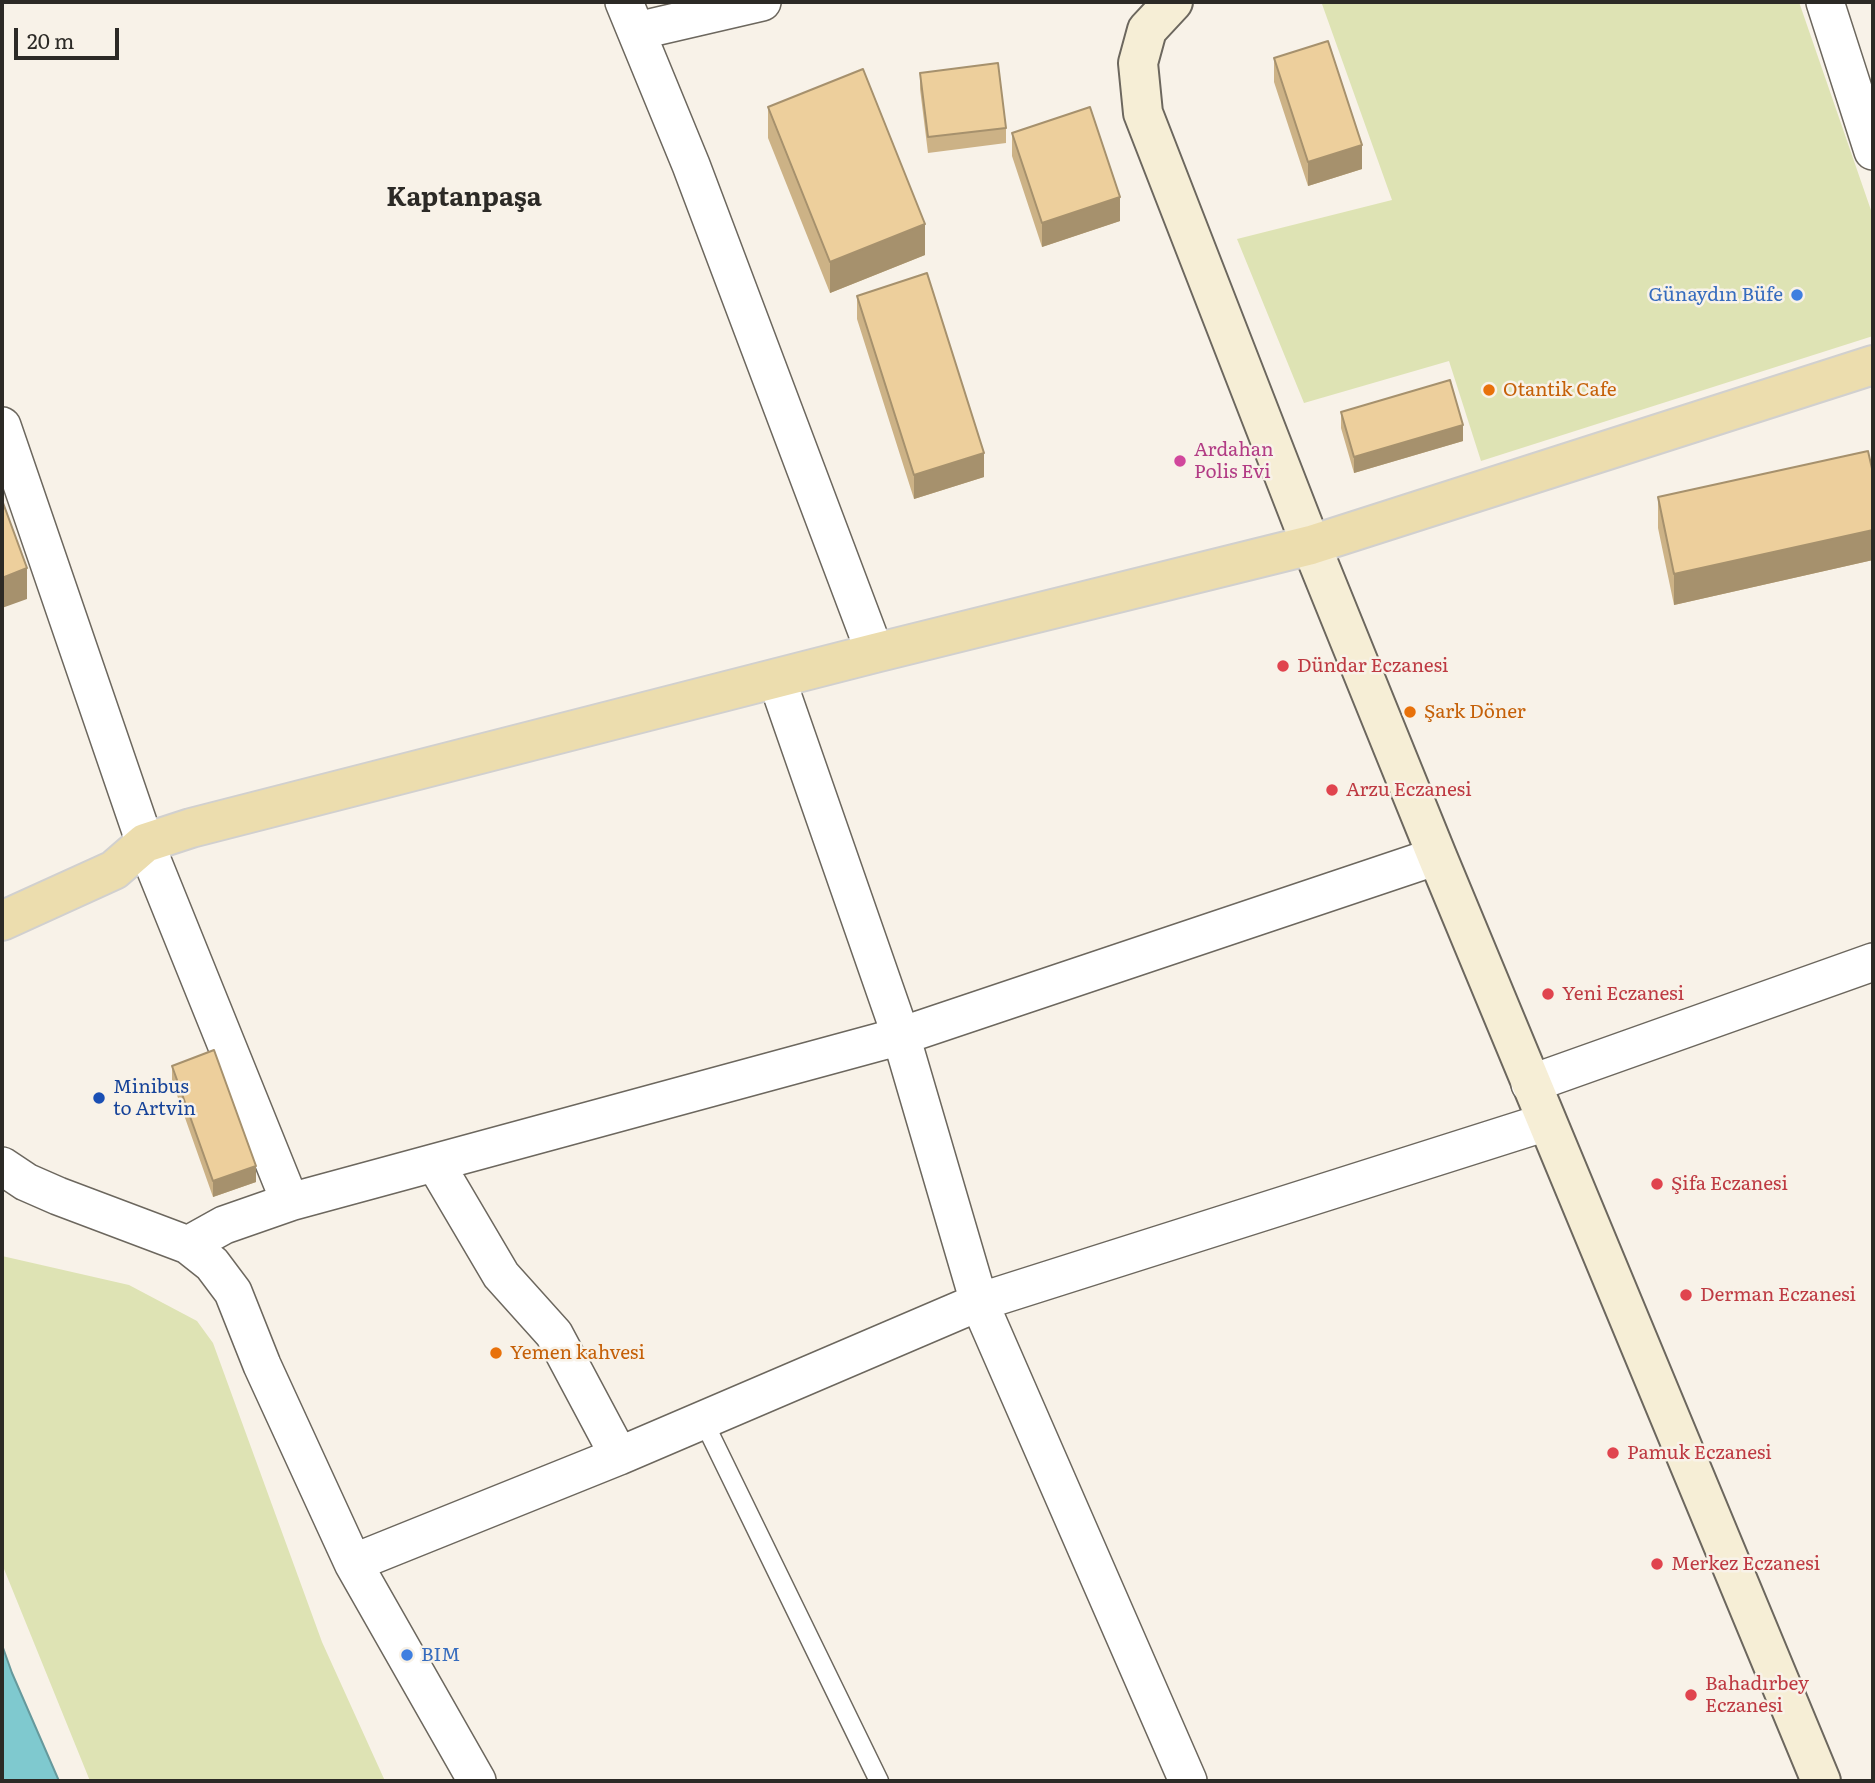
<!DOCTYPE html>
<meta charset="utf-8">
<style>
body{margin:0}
#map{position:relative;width:1875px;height:1783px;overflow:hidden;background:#f8f2e8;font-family:Literata,serif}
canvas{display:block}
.frame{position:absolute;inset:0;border:4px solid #2c2a26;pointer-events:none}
.scale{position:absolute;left:14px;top:28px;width:105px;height:32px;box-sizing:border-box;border:4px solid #2c2a26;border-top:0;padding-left:9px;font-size:21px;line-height:24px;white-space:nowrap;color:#2c2a26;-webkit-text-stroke:5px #f8f2e8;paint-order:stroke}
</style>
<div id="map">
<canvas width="1875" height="1783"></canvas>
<div class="frame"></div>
<div class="scale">20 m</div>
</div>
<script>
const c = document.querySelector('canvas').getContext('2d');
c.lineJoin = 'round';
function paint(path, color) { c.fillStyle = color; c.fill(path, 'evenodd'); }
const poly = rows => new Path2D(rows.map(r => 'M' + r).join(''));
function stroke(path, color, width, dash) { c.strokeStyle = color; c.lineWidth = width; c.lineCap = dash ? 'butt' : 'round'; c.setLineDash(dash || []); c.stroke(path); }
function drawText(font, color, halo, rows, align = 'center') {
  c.font = font + ' Literata,serif'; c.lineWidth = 5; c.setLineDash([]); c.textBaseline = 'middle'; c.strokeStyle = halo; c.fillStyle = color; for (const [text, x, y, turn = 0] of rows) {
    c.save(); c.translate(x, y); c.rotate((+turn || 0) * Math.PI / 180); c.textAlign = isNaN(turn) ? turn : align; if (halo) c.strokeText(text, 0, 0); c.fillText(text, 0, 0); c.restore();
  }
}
const green = poly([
 [1349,2,1799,2,1873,216,1873,336,1481,461,1449,361,1304,403,1237,239,1392,200,1322,4],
 [2,1256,129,1285,197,1321,213,1343,322,1642,385,1781,90,1781,2,1564]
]);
const water = poly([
 [2,1645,12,1673,59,1781,2,1781,2,1645]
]);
const lane = poly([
 [703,1420,879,1781]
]);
const street = poly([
 [624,2,691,165,875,653],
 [1825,2,1873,151],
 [637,31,762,2],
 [2,426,145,843,290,1202],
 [777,680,901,1036,979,1302,1188,1781],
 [1530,1084,1873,962],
 [435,1163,501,1275,554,1334,619,1456,979,1302,1546,1122],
 [2,1166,26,1182,58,1196,188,1245,212,1264,233,1292,262,1365,353,1563,477,1781],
 [188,1245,224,1225,290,1202,901,1036,1437,856],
 [353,1563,619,1456]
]);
const secondary = poly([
 [1173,2,1147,30,1138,63,1143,113,1311,545,1437,856,1821,1781]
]);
const primary = poly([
 [2,921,114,870,145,843,191,828,875,653,1311,545,1873,365]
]);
const wall = poly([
 [1274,58,1362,169,1308,186,1274,82],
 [920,73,1006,128,1006,143,928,153,920,89],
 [768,107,925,255,830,293,768,138],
 [1012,133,1120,221,1042,247,1012,156],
 [857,296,984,477,914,499,857,319],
 [1341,412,1463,441,1354,473,1341,428],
 [1873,473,1873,560,1674,605,1658,528,1658,497],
 [172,1066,256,1182,213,1197,172,1081]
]);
const shadedWall = poly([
 [1362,145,1362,169,1308,186,1308,162],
 [1120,197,1120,221,1042,247,1042,223],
 [925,224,925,255,830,293,830,262],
 [1463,425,1463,441,1354,473,1354,457],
 [984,453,984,477,914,499,914,475],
 [1873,530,1873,560,1674,605,1674,574],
 [27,568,27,599,2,608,2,578],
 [256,1166,256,1182,213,1197,213,1181]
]);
const building = poly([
 [1328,41,1362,145,1308,162,1274,58,1328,41],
 [998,63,1006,128,928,137,920,73,998,63],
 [863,69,925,224,830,262,768,107,863,69],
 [1090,107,1120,197,1042,223,1012,133,1090,107],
 [927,273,984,453,914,475,857,296,927,273],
 [1450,380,1463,425,1354,457,1341,412,1450,380],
 [1868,451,1873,473,1873,530,1674,574,1658,497,1868,451],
 [2,500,27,568,2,578,2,500],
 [214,1050,256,1166,213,1181,172,1066,214,1050]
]);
const markers = [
 [1797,295,7,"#3f7fe0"],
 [1489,390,7,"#e8710a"],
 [1180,461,7,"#d1479c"],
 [1283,666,7,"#e0444e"],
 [1410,712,7,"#e8710a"],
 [1332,790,7,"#e0444e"],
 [1548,994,7,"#e0444e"],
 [99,1098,7,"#1a4fb4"],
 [1657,1184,7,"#e0444e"],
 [1686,1295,7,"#e0444e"],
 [496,1353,7,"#e8710a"],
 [1613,1453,7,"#e0444e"],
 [1657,1564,7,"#e0444e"],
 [407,1655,7,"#3f7fe0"],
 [1691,1695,7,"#e0444e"]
];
const shopNames = [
 ["Günaydın Büfe",1783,295],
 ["BIM",421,1655,"left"]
];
const foodNames = [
 ["Otantik Cafe",1503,390],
 ["Şark Döner",1424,712],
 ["Yemen kahvesi",510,1353]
];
const hotelNames = [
 ["Ardahan",1194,450],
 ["Polis Evi",1194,472]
];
const healthNames = [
 ["Dündar Eczanesi",1297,666],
 ["Arzu Eczanesi",1346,790],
 ["Yeni Eczanesi",1562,994],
 ["Şifa Eczanesi",1671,1184],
 ["Derman Eczanesi",1700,1295],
 ["Pamuk Eczanesi",1627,1453],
 ["Merkez Eczanesi",1671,1564],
 ["Bahadırbey",1705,1684],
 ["Eczanesi",1705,1706]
];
const transitNames = [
 ["Minibus",113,1087],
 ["to Artvin",113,1109]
];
const districtNames = [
 ["Kaptanpaşa",464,198]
];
paint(green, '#dee3b4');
paint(water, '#7fc9cf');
stroke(water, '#66999c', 2);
stroke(lane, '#6c675e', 21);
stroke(street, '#6c675e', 40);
stroke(secondary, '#6c675e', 42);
stroke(primary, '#d1d0cf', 42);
stroke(lane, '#fff', 18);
stroke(street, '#fff', 37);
stroke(secondary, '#f6eed6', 38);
stroke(primary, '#ecddae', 38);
paint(wall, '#ccb286');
paint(shadedWall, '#a6916d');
paint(building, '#edcf9c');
stroke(building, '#a6916d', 2);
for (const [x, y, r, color] of markers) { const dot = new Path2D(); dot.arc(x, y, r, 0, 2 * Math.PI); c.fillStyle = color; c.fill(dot); stroke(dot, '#f8f2e8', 2.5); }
drawText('19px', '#366cbe', '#f8f2e8', shopNames, 'right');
drawText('19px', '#c56008', '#f8f2e8', foodNames, 'left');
drawText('19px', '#b23c85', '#f8f2e8', hotelNames, 'left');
drawText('19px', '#be3a42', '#f8f2e8', healthNames, 'left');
drawText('19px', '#164399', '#f8f2e8', transitNames, 'left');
drawText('bold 26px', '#2c2a26', '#f8f2e8', districtNames);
</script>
